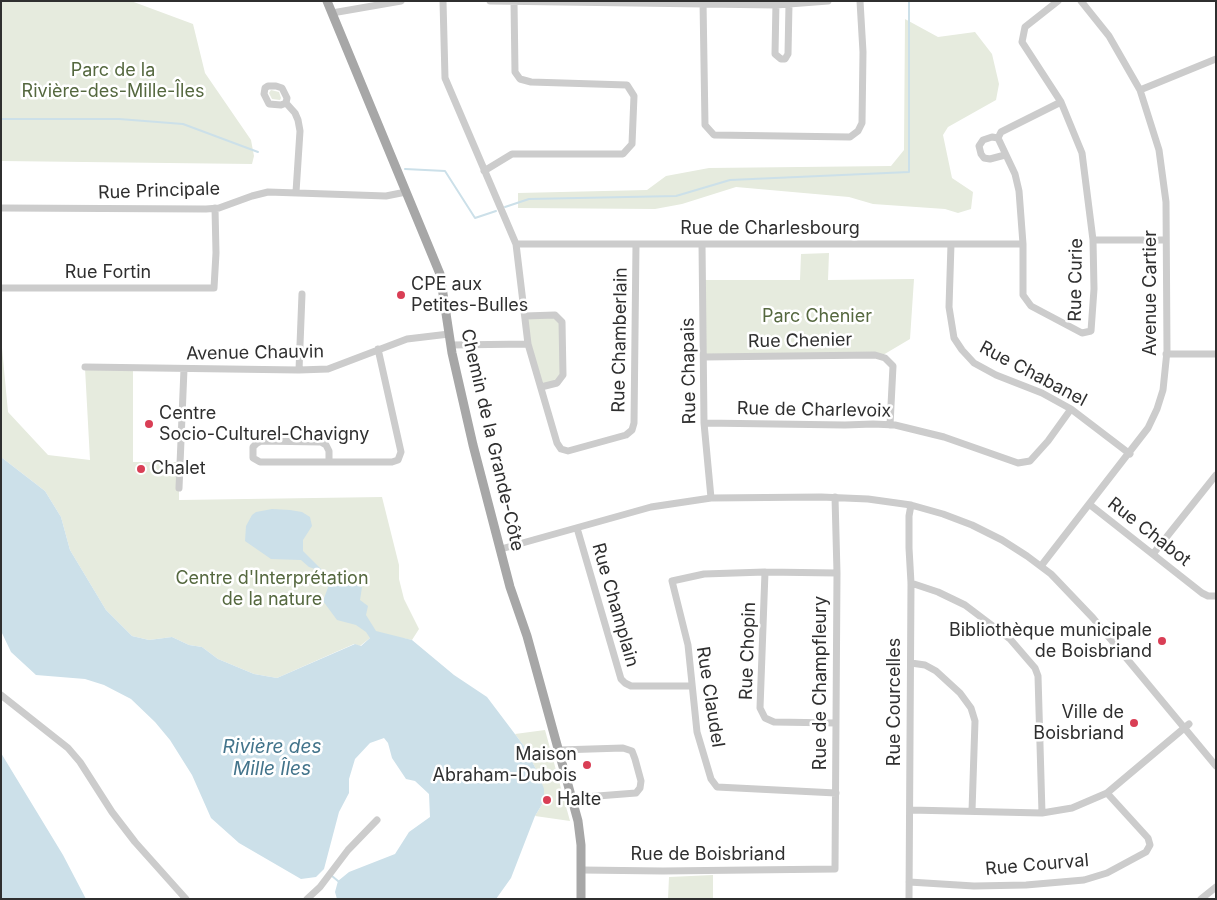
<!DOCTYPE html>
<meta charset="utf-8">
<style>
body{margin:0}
#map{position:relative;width:1217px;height:900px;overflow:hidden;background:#fff;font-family:Inter,sans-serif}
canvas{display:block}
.frame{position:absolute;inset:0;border:2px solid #2f2f2f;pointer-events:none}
</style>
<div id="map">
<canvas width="1217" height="900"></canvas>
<div class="frame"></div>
</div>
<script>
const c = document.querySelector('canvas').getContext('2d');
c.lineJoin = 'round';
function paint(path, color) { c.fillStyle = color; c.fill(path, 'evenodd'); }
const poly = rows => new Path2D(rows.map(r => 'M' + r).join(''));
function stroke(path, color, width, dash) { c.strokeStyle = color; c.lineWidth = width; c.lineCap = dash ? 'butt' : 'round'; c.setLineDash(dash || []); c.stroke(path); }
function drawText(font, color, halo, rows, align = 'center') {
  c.font = font + ' Inter,sans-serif'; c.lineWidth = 5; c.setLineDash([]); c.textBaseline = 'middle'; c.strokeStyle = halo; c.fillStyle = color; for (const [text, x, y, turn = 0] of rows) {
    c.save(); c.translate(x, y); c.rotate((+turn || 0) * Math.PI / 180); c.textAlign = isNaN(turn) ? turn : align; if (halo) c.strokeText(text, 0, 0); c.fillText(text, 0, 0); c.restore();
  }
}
const green = poly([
 [1,1,131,1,193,24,205,73,251,140,254,156,252,164,1,161],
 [905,19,938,37,975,32,992,54,999,84,996,100,948,127,943,135,952,178,973,192,971,209,958,213,945,209,873,204,849,197,736,187,682,204,655,209,518,208,518,193,647,190,666,176,709,168,891,166,904,150],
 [271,90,279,92,281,98,280,100,272,99,269,93],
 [829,253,828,280,914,279,910,339,883,355,704,357,703,280,800,280,801,254],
 [555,315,562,322,563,375,557,383,541,387,528,344,525,316],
 [1,337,8,412,48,455,90,460,85,368,133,368,133,462,179,462,179,500,382,497,399,565,399,579,404,599,419,629,412,640,397,637,370,638,360,646,354,644,277,678,254,674,218,659,202,647,189,645,172,637,149,640,132,636,106,610,70,550,61,517,45,491,1,457],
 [545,730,570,821,535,816,544,801,538,773,524,746,515,734],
 [713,875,713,899,668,899,669,877]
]);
const water = poly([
 [1,457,45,491,61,517,70,550,106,610,132,636,149,640,172,637,189,645,202,647,218,659,254,674,277,678,355,644,361,646,370,638,366,632,356,625,337,620,323,601,330,582,318,570,309,567,301,560,271,559,245,541,246,526,252,515,256,512,272,509,290,510,302,512,310,517,312,526,303,540,303,551,331,579,344,583,355,583,362,587,360,600,368,606,366,615,376,631,412,640,454,675,487,697,524,746,538,773,544,789,544,801,535,816,511,878,496,899,337,899,335,892,338,881,349,872,395,854,409,832,430,817,429,794,415,781,406,779,392,758,388,743,384,738,370,743,355,759,349,779,349,793,339,812,324,869,316,877,301,879,239,843,211,818,192,775,170,740,155,722,131,699,104,685,85,679,36,675,11,652,1,631],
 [1,753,63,855,86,899,1,899]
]);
const stream = poly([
 [1,119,119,119,183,124,258,152],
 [405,169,445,171,475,218,496,211],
 [505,207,529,199,676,196,730,180,909,172,909,1],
 [332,876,338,881]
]);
const minor = poly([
 [443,1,445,78,516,244,528,344,557,443,561,449,568,451,626,435,632,430,634,423,636,244],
 [490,1,776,5,828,1],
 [703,1,705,125,714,135,850,137,858,131,862,123,863,52,860,1],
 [1058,1,1025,27,1022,42,1061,102,1082,153,1093,240,1094,289,1091,331,1082,333,1031,306,1023,295,1023,244,1019,191,1015,174,998,138,1001,132,1061,102],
 [776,2,775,54,781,59,785,59,788,54,789,4],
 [332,13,401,1],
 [1140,90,1216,59],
 [286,103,281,105,269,104,264,94,265,88,268,86,276,86,282,88,287,98,286,103,295,113,298,120,300,131,296,192],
 [998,138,992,137,983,140,979,146,981,154,984,158,990,159,1005,155],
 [484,171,512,154,623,154,632,144,634,96,627,85,531,82,520,79,515,72,514,1],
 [1,208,206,209,219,208,252,196,268,192,386,196,406,192],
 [1093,240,1166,240],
 [516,244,1023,244],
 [702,244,704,423,711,498],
 [951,244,949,307,954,338,962,350,974,363,996,375,1042,393,1071,409,1130,454],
 [1,288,214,288,216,253,215,208],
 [525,316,555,315,562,322,563,375,557,383,541,387],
 [451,345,528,344],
 [1166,354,1216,354],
 [704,357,875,355,885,358,893,366,890,425],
 [85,367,299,370,328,369,407,339,449,334],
 [299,370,302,294],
 [704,423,845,425,873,424,895,425,944,437,1018,463,1030,461,1048,441,1071,409],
 [329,461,329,451,326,445,321,442,261,441,257,443,253,447,253,458,260,462,392,462,398,460,401,452,378,349],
 [179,488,184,369],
 [1089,504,1202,593,1208,596,1216,596],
 [577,528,621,679,625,683,631,686,692,686],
 [501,549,651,507,711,498,821,497,868,499,911,505,943,514,972,525,1002,540,1027,556,1051,574,1093,618,1216,766],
 [1153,554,1216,475],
 [1041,566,1148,428,1157,409,1163,390,1167,351,1166,202,1159,150,1140,90,1109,36,1081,1],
 [765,572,760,708,765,718,774,722,836,723],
 [911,583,938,592,965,605,1010,639,1035,668,1038,676,1042,813],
 [911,663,925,665,936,671,960,693,971,708,975,721,972,811],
 [1,695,68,748,80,762,112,812,135,842,186,899],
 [559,750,623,748,632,751,635,759,641,781,640,788,636,793,572,798],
 [836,793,717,787,711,779,697,732,688,645,672,581,704,574,765,572,837,573],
 [910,810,1042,813,1072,808,1107,793,1189,724],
 [582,870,663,871,835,869,837,573,835,497],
 [909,882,974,886,1026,885,1084,880,1107,873,1146,852,1150,845,1148,838,1107,793],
 [307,899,320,887,348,850,377,820],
 [909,899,911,583,909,548,909,516,911,505],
 [1201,899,1216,887]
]);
const major = poly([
 [327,1,440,274,452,353,473,445,510,587,527,636,578,821,581,845,581,899]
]);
const markers = [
 [401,295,5,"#d93e55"],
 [149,424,5,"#d93e55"],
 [141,469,5,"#d93e55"],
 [1162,641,5,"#d93e55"],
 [1134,723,5,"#d93e55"],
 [587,765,5,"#d93e55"],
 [547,800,5,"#d93e55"]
];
const parkNames = [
 ["Parc de la",113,71],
 ["Rivière-des-Mille-Îles",113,92],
 ["Parc Chenier",817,317],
 ["Centre d'Interprétation",272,579],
 ["de la nature",272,600]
];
const streetNames = [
 ["Rue Principale",159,191,-2],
 ["Rue de Charlesbourg",770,229],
 ["Rue Fortin",108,273],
 ["Rue Curie",1076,280,-89],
 ["Avenue Cartier",1151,293,-90],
 ["Rue Chamberlain",620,340,-89],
 ["Rue Chenier",800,341,-1],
 ["Avenue Chauvin",255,353,-1],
 ["Rue Chapais",689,371,-91],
 ["Rue Chabanel",1033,374,28],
 ["Rue de Charlevoix",814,410,1],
 ["Chemin de la Grande-Côte",492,440,77],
 ["Rue Chabot",1149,532,38],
 ["Rue Champlain",615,605,74],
 ["Rue Chopin",748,651,-88],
 ["Rue de Champfleury",821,683,-90],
 ["Rue Claudel",710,697,81],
 ["Rue Courcelles",895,702,-90],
 ["Rue de Boisbriand",708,855],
 ["Rue Courval",1037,865,-5]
];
const poiNames = [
 ["CPE aux",411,285],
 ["Petites-Bulles",411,306],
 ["Centre",159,414],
 ["Socio-Culturel-Chavigny",159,435],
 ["Chalet",151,469],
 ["Bibliothèque municipale",1152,631,"right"],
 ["de Boisbriand",1152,652,"right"],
 ["Ville de",1124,713,"right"],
 ["Boisbriand",1124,734,"right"],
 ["Maison",577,755,"right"],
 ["Abraham-Dubois",577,776,"right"],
 ["Halte",557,800]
];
const waterNames = [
 ["Rivière des",272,747],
 ["Mille Îles",272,769]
];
paint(green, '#e6ebde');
paint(water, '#cce0e9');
stroke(stream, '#cce0e9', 2);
stroke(minor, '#ccc', 7);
stroke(major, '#a7a7a7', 9);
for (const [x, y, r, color] of markers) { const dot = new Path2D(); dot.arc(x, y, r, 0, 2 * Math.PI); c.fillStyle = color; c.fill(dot); stroke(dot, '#fff', 2); }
drawText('18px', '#55683f', '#fff', parkNames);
drawText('18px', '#2f2f2f', '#fff', streetNames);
drawText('18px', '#2f2f2f', '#fff', poiNames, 'left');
drawText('italic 19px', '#43748b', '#fff', waterNames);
</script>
